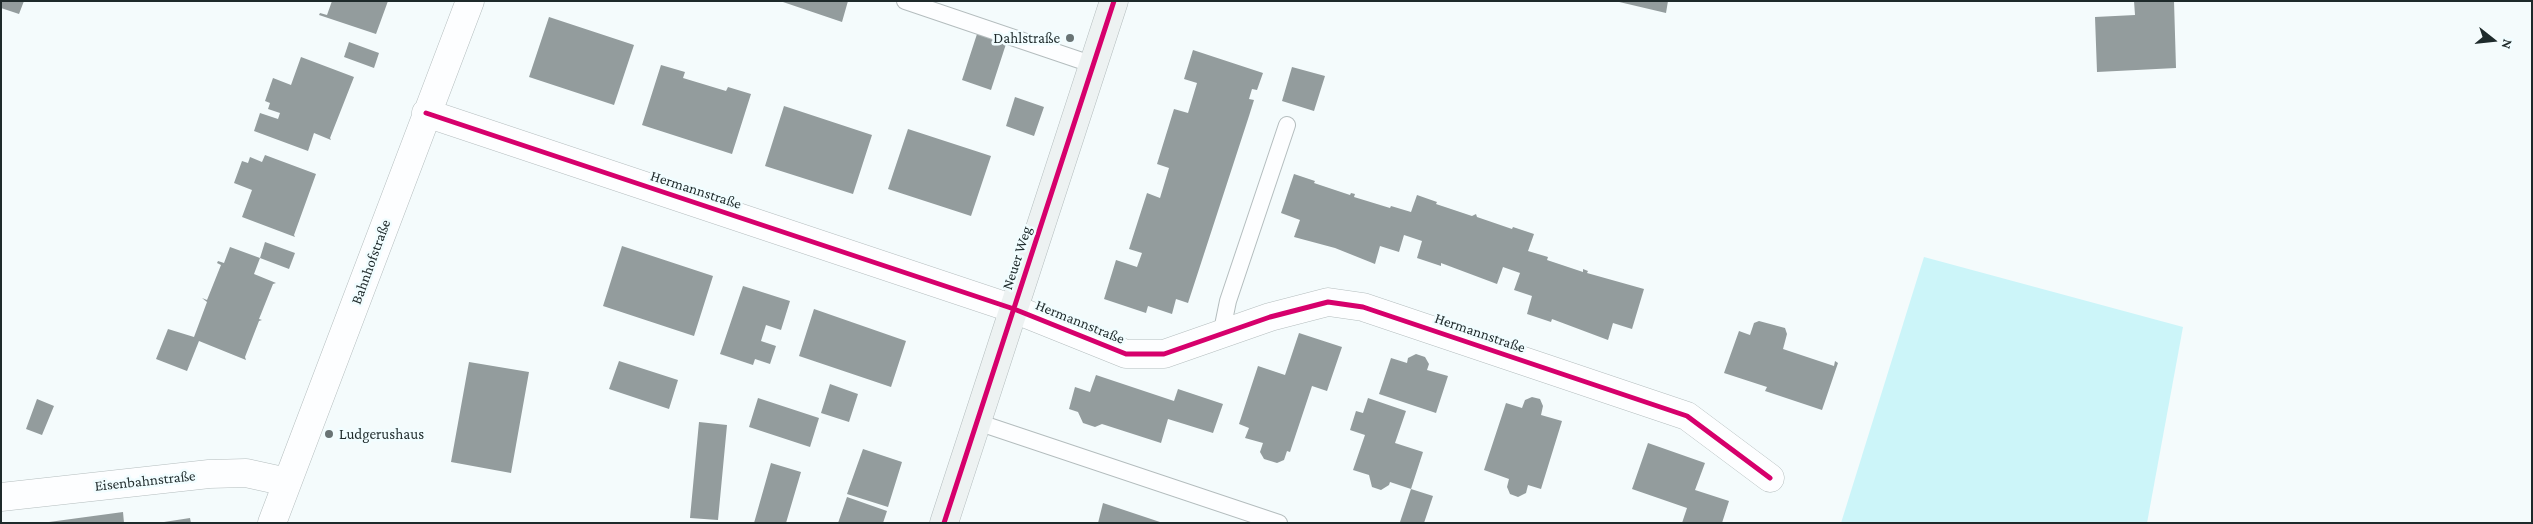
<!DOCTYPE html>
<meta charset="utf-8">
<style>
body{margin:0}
#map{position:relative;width:2533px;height:524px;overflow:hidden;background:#f4fbfc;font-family:"Crimson Pro",serif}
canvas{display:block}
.frame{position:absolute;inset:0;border:2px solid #1e2a2b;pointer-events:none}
.north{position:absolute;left:2468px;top:15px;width:50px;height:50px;-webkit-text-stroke:4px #f1fdff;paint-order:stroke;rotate:106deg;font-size:14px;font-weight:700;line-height:20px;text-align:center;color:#1e2a2b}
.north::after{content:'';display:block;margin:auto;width:18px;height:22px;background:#1e2a2b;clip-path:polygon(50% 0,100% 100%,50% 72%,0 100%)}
</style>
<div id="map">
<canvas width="2533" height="524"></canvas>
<div class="frame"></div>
<div class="north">N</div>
</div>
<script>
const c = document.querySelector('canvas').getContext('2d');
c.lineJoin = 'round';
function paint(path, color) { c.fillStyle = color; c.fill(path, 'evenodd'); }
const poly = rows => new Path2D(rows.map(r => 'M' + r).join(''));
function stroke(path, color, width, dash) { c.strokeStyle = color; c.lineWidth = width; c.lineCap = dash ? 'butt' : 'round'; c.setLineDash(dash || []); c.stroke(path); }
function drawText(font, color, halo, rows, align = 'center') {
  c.font = font + ' "Crimson Pro",serif'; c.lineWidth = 5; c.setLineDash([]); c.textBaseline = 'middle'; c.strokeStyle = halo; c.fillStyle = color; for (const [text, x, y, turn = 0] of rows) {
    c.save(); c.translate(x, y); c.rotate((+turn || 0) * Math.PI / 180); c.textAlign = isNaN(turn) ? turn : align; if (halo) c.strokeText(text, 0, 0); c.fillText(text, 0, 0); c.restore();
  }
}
const green = poly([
 [1924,257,2183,327,2147,523,1841,523]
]);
const building = poly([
 [1,1,24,1,19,14,1,8],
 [332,1,388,1,376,34,319,15,320,13,327,15],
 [780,1,848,1,842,22],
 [1615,1,1668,1,1666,13],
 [2134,1,2174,1,2176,68,2097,72,2095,17,2135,15],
 [549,17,634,45,614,105,529,77],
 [977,34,1006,44,991,90,962,80],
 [349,42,379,53,374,68,344,57],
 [1193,50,1263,73,1257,90,1252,89,1249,99,1254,100,1249,116,1188,303,1176,299,1172,314,1148,306,1146,313,1104,299,1116,260,1137,267,1142,253,1129,249,1147,193,1160,198,1169,168,1157,164,1174,109,1188,113,1197,83,1184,79],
 [301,57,354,77,330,138,331,140,314,133,308,151,254,131,260,113,278,119,280,113,268,109,270,103,265,101,273,78,291,85],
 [661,65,685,72,683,78,726,91,728,87,751,94,732,154,642,125],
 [1292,67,1325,76,1314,111,1282,101],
 [1015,97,1044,107,1034,136,1006,126],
 [784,106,872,135,853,194,765,166],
 [908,129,991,156,971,216,888,189],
 [265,155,316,174,294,235,295,237,242,217,252,190,234,183,242,161,248,163,250,157,262,162],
 [1294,174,1315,181,1314,183,1350,195,1351,193,1355,194,1354,197,1390,208,1391,206,1411,212,1417,195,1437,202,1436,204,1472,216,1476,214,1477,217,1512,229,1513,227,1534,234,1528,251,1548,257,1547,260,1583,272,1583,269,1588,271,1587,273,1644,289,1632,329,1613,323,1608,340,1552,319,1551,322,1527,314,1532,296,1514,290,1520,273,1503,267,1497,284,1441,263,1441,266,1417,258,1422,241,1404,235,1399,252,1380,246,1375,264,1335,248,1294,237,1300,220,1281,213],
 [265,242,295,253,289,269,260,258,254,274,276,283,273,284,259,319,262,320,259,321,245,357,246,360,199,341,187,371,156,359,168,329,194,337,207,302,202,298,207,300,221,265,217,263,218,261,224,263,230,247,260,258],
 [622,246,713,276,694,336,603,306],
 [743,286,790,301,781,330,766,325,761,341,776,346,770,364,755,359,753,365,720,354],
 [814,309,906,341,891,387,799,356],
 [1759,321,1785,328,1787,334,1783,349,1834,366,1835,361,1838,363,1822,410,1765,391,1767,387,1724,373,1739,331,1750,335,1754,323],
 [1299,333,1342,347,1327,391,1312,386,1290,452,1287,451,1284,460,1277,463,1264,459,1260,452,1263,443,1245,438,1249,428,1239,424,1258,366,1285,375],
 [1416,354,1425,357,1429,364,1427,370,1448,376,1436,413,1379,394,1391,358,1407,363,1408,358],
 [619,361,678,380,669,409,609,389],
 [469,362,529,372,511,473,451,462],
 [1096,375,1174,401,1178,389,1223,404,1213,433,1168,419,1161,443,1102,424,1095,427,1083,423,1078,412,1069,409,1075,387,1090,392],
 [830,384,858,394,849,422,821,413],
 [1532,397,1540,399,1543,406,1541,415,1562,421,1541,489,1528,485,1526,493,1518,497,1510,494,1507,487,1509,479,1484,470,1506,403,1522,408,1525,400],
 [758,398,819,418,810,447,749,427],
 [1368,398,1406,411,1395,443,1423,452,1411,489,1390,482,1389,485,1381,490,1372,487,1369,475,1353,470,1365,435,1350,430,1356,411,1363,413],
 [37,399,54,406,42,435,26,429],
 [699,422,727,425,718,520,690,518],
 [1648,443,1705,463,1695,490,1729,501,1722,523,1682,523,1687,508,1632,489],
 [863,449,902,462,888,507,847,494],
 [771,463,801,472,786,523,754,523],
 [1411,489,1433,496,1424,523,1400,522],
 [847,497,887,511,883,523,838,523],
 [1103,503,1160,522,1160,523,1098,523],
 [123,512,124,523,49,523,49,522],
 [190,518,191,523,164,523,164,522]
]);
const lane = poly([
 [905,1,1094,65],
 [1221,335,1228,301,1287,125],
 [977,422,1279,523]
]);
const street = poly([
 [426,113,1014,309,1126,354,1164,354,1270,317,1328,302,1363,307,1687,416,1770,478],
 [1,497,209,474,246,473,287,482],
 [272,523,470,1]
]);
const secondary = poly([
 [944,523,1114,1]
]);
const cycleway = poly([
 [426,113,1014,309,1126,354,1164,354,1270,317,1328,302,1363,307,1687,416,1770,478],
 [944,523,1114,1]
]);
const markers = [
 [1070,38,5,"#697374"],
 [329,434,5,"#697374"]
];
const poiNames = [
 ["Dahlstraße",1060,38],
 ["Ludgerushaus",339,434,"left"]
];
const streetNames = [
 ["Hermannstraße",696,190,18],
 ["Neuer Weg",1017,258,-72],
 ["Bahnhofstraße",371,262,-70],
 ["Hermannstraße",1080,322,22],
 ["Hermannstraße",1480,333,19],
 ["Eisenbahnstraße",145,481,-6]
];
paint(green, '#ccf5f9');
paint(building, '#939c9d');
stroke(lane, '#b4bdbe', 18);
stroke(street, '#b4bdbe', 29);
stroke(secondary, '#b4bdbe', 29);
stroke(lane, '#fdfeff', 16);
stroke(street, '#fdfeff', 28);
stroke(secondary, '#edf2f2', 28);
stroke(cycleway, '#d6006c', 5);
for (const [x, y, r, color] of markers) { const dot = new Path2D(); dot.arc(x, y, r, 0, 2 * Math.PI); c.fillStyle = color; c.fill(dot); stroke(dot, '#f1fdff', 2); }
drawText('15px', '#1e2a2b', '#f1fdff', poiNames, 'right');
drawText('15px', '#1e2a2b', '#f1fdff', streetNames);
</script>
